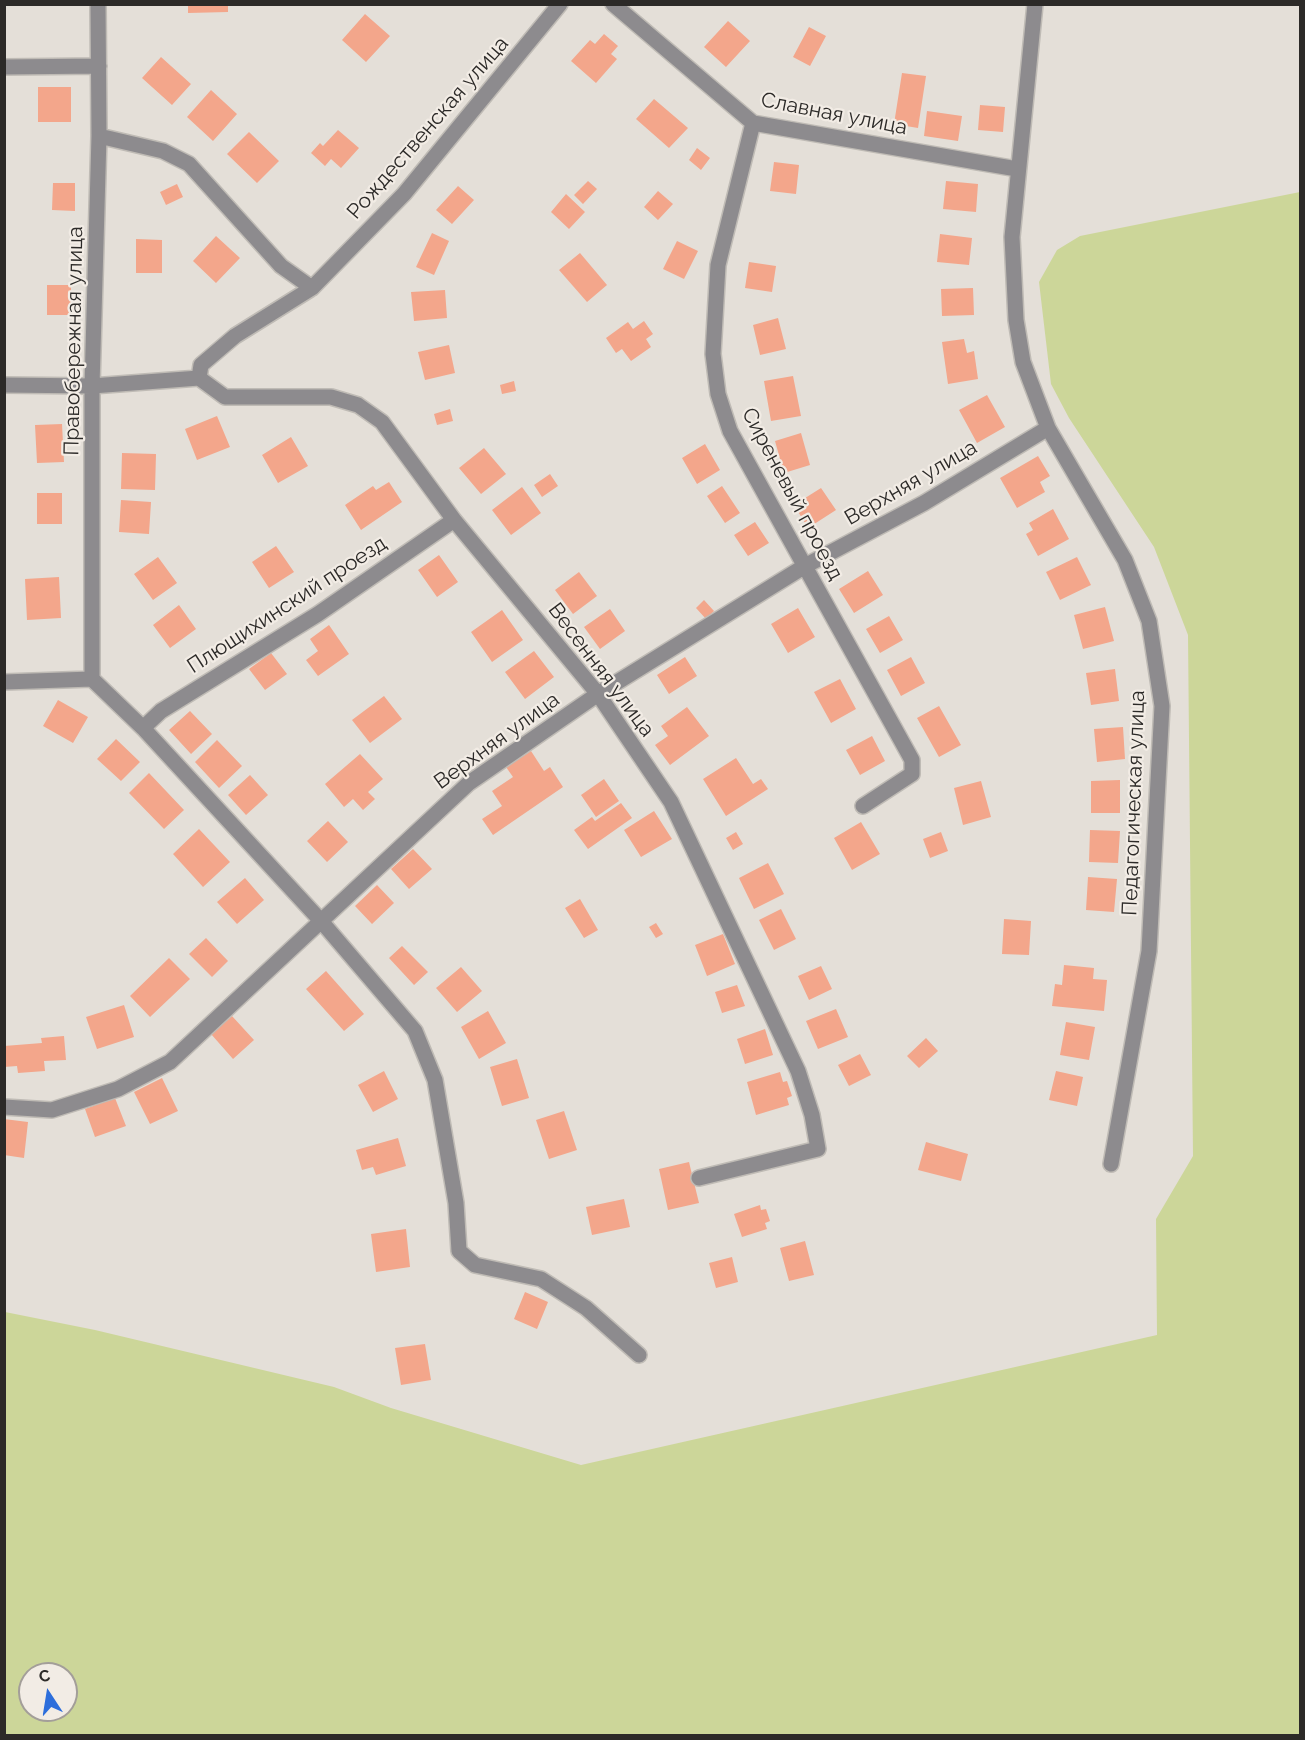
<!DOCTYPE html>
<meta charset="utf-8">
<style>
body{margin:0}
#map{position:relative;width:1305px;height:1740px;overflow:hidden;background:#e4dfd8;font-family:Raleway,sans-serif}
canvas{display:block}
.frame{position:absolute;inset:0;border:6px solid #2c2a28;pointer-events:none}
.north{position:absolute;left:18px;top:1662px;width:60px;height:60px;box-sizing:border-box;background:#f2ece5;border:2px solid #a39e99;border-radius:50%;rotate:348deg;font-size:16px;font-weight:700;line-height:24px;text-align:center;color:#2c2a28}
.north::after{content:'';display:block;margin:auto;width:21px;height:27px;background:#2d6edb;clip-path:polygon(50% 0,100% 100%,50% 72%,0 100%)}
</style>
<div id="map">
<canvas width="1305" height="1740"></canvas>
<div class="frame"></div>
<div class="north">С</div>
</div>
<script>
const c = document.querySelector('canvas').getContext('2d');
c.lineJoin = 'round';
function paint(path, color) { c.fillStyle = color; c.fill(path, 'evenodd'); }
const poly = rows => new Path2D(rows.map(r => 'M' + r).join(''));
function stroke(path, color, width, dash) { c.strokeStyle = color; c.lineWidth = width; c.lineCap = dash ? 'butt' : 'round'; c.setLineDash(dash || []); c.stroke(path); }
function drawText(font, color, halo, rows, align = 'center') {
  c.font = font + ' Raleway,sans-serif'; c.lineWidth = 4.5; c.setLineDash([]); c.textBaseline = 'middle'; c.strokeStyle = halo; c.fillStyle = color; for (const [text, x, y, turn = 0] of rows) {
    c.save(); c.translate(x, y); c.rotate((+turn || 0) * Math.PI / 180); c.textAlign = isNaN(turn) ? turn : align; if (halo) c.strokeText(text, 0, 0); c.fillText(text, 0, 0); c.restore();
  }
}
const green = poly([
 [1300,192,1300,1735,5,1735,5,1312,95,1330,334,1387,391,1408,581,1465,1157,1335,1156,1219,1193,1156,1188,635,1154,547,1069,418,1051,384,1039,282,1057,250,1080,236],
 [30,1674,66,1674,66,1710,30,1710]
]);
const building = poly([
 [188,5,228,5,228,12,188,13],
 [365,14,390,36,366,62,342,40],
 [728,21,750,41,726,67,704,47],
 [809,27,826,36,810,66,793,57],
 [604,34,618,46,611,54,617,59,596,83,571,61,590,40,595,44],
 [161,57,191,84,172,105,142,78],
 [902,73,926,76,918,128,894,124],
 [38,87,71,87,71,122,38,122],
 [211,90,237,114,213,141,187,117],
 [654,99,688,128,669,148,636,119],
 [980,105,1005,107,1003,132,978,130],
 [927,111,962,116,958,141,924,136],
 [338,130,359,148,341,168,331,159,325,166,311,153,320,143,323,146],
 [249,132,279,161,257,183,227,154],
 [697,148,710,158,701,170,689,160],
 [774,162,799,165,796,194,770,191],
 [588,181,597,189,583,204,574,195],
 [946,181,978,184,976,212,943,209],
 [53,183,75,183,75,211,52,210],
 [177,184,183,197,166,205,160,192],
 [458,186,474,200,452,224,436,210],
 [658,191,673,204,658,220,644,207],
 [566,194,585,212,569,229,551,212],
 [432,233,449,241,434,275,416,267],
 [940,234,972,238,969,265,937,262],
 [216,236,240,258,216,283,193,261],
 [136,239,162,240,162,273,136,273],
 [677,241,698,251,684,279,663,269],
 [580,253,607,285,587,302,559,270],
 [749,262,776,266,772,292,745,288],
 [47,285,71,285,71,315,47,315],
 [973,288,974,315,942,316,941,289],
 [445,290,447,318,414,321,411,292],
 [778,318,786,349,760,355,753,325],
 [644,321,653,334,646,339,651,347,631,361,622,349,616,353,606,338,628,322,633,329],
 [964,339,967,353,974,351,978,379,948,384,942,342],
 [449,345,455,373,425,380,418,352],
 [793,376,801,416,771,421,764,381],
 [514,381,516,391,502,394,500,385],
 [987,395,1005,427,977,443,959,410],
 [450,409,453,421,437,425,434,414],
 [217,416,230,447,197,460,185,429],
 [62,424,64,462,37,463,35,425],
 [801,433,810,465,784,473,775,441],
 [291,437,308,466,278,483,262,455],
 [705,444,720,470,697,484,682,458],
 [484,448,506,474,481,494,459,468],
 [122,453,156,454,155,490,121,489],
 [1038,456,1050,476,1040,482,1045,492,1017,508,1000,478],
 [550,474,558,486,542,497,534,485],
 [389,482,402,502,361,530,345,505,373,486,376,490],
 [722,486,740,513,725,523,707,496],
 [522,487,541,513,511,535,492,510],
 [821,488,836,510,808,528,794,505],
 [37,493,62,493,62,524,37,524],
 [121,500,151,502,149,534,119,532],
 [1053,509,1069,539,1038,556,1026,534,1033,530,1029,523],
 [755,522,769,543,748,556,734,535],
 [276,546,294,572,269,588,252,562],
 [439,555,458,582,437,597,418,570],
 [158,557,177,583,153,600,134,574],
 [1077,557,1091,585,1060,600,1046,572],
 [868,571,883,595,854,613,839,589],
 [579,572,597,596,573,614,555,590],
 [59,577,61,618,27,620,25,579],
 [704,600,714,611,706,619,696,608],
 [179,605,196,629,170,648,153,625],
 [1105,607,1114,641,1083,649,1074,615],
 [798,608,815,637,788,653,771,624],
 [610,609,625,631,600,649,584,627],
 [502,610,523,640,492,662,471,632],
 [889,616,903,640,880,653,866,629],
 [329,625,349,654,318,676,306,660,318,651,310,639],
 [534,651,554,677,525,699,505,672],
 [271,653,287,674,265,690,249,669],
 [685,657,697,676,669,694,657,675],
 [911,657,925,683,901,696,887,670],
 [1115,669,1119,701,1091,705,1086,673],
 [840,679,856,709,831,723,814,692],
 [384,696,402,719,370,743,352,720],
 [58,700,88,717,73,743,43,726],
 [939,706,961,745,939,757,917,718],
 [687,707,709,736,670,765,655,745,668,736,661,726],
 [190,711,212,734,191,754,169,730],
 [1123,727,1125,759,1097,762,1094,729],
 [872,736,885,761,860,775,846,750],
 [116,739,140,762,121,781,97,759],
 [217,740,242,766,219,788,195,762],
 [531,751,544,771,550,767,563,787,493,835,482,819,502,806,492,791,513,777,506,767],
 [360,754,383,779,368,792,375,799,363,810,353,799,344,807,325,784],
 [736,758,753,784,761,779,768,789,726,816,703,779],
 [149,773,184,810,164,829,129,793],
 [250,775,268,795,246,815,228,795],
 [604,779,619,801,596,817,581,795],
 [1120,780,1120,813,1091,813,1091,781],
 [981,781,991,817,963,825,954,788],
 [621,803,632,818,588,849,574,830,592,817,595,821],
 [654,811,672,839,641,857,624,830],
 [328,821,348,842,327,862,307,841],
 [861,822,880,854,852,870,834,838],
 [199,829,230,862,203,887,173,854],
 [1090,830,1120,831,1118,863,1089,862],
 [736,832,743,844,733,850,726,838],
 [941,832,948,851,930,858,923,839],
 [413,849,432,869,409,889,391,869],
 [768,863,784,894,754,909,739,878],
 [1088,877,1117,879,1114,912,1086,910],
 [245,878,264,900,237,924,217,902],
 [377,885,394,903,372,924,355,906],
 [580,899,598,930,584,938,565,908],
 [781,909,796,939,774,950,759,920],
 [1004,919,1031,921,1029,955,1002,954],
 [656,923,663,934,656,938,649,927],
 [723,934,735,964,707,976,695,945],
 [206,938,228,961,212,977,189,954],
 [402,946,428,972,414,985,389,958],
 [169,958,190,979,150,1017,130,996],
 [1064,965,1094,968,1093,979,1107,980,1104,1011,1052,1006,1055,984,1062,985],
 [821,966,832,989,809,1000,798,976],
 [461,967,482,991,457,1012,436,988],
 [326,971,364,1014,344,1031,306,989],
 [737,985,745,1006,722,1013,715,992],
 [124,1005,134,1037,97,1049,86,1017],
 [836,1009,848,1037,818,1049,806,1021],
 [488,1011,506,1043,479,1059,461,1027],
 [232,1016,254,1040,233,1059,211,1034],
 [1066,1022,1095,1027,1089,1060,1060,1055],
 [765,1029,773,1055,745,1064,737,1039],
 [64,1036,66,1060,44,1061,45,1071,18,1073,17,1066,4,1067,4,1046,42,1043,41,1038],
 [926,1038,938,1051,919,1068,907,1056],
 [860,1054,871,1075,849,1086,838,1065],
 [517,1059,529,1098,502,1106,490,1067],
 [384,1071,398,1099,373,1112,358,1085],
 [1056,1071,1083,1077,1077,1106,1049,1100],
 [780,1072,783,1082,787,1081,792,1096,787,1098,789,1105,756,1115,747,1082],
 [162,1078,178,1111,150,1124,134,1092],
 [115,1098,126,1126,95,1137,85,1109],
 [564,1111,577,1150,549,1159,536,1120],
 [4,1119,28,1122,24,1158,4,1155],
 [398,1138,406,1166,376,1175,373,1167,362,1170,356,1150],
 [926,1142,968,1154,961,1181,918,1170],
 [689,1162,699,1203,668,1210,659,1169],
 [624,1199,630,1227,592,1235,586,1207],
 [760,1205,761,1210,766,1209,770,1221,765,1223,767,1229,742,1237,734,1214],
 [406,1229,410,1267,376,1272,371,1234],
 [805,1241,814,1275,789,1281,780,1248],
 [732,1257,738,1282,716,1288,709,1263],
 [525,1292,548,1302,537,1329,514,1319],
 [425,1344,431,1380,401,1385,395,1348]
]);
const minor = poly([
 [613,4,753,123,1017,169],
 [1035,4,1012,237,1016,320,1023,362,1048,428,1125,560,1149,621,1162,706,1149,951,1111,1164],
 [4,67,99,66],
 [753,123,718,265,713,354,718,394,730,431,912,760,912,774,863,806],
 [99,136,163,151,189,164,281,266,312,288],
 [199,378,225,397,331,397,358,405,382,422,454,520,598,694,671,802,798,1071,812,1115,818,1149,699,1178],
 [4,385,92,386,199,378,201,365,235,336,312,288,404,194,560,4],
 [92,679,143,728,321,921,415,1031,435,1080,456,1203,459,1251,475,1265,541,1279,586,1308,639,1355],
 [92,679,92,386,99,136,98,4],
 [4,682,92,679],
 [143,728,161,711,318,614,454,520],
 [4,1107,52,1110,118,1089,170,1062,469,783,598,694,805,566,924,503,1048,428]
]);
const streetNames = [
 ["Славная улица",834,114,11],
 ["Рождественская улица",428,128,-49],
 ["Правобережная улица",74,341,-89],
 ["Верхняя улица",911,483,-30],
 ["Сиреневый проезд",792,494,62],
 ["Плющихинский проезд",287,605,-33],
 ["Весенняя улица",601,670,53],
 ["Верхняя улица",497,741,-36],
 ["Педагогическая улица",1134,803,-88]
];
paint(green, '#ccd699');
paint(building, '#f3a68b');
stroke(minor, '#bfbbb5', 18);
stroke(minor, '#8d8b8e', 15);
drawText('21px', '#2c2a28', '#f2ece5', streetNames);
</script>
